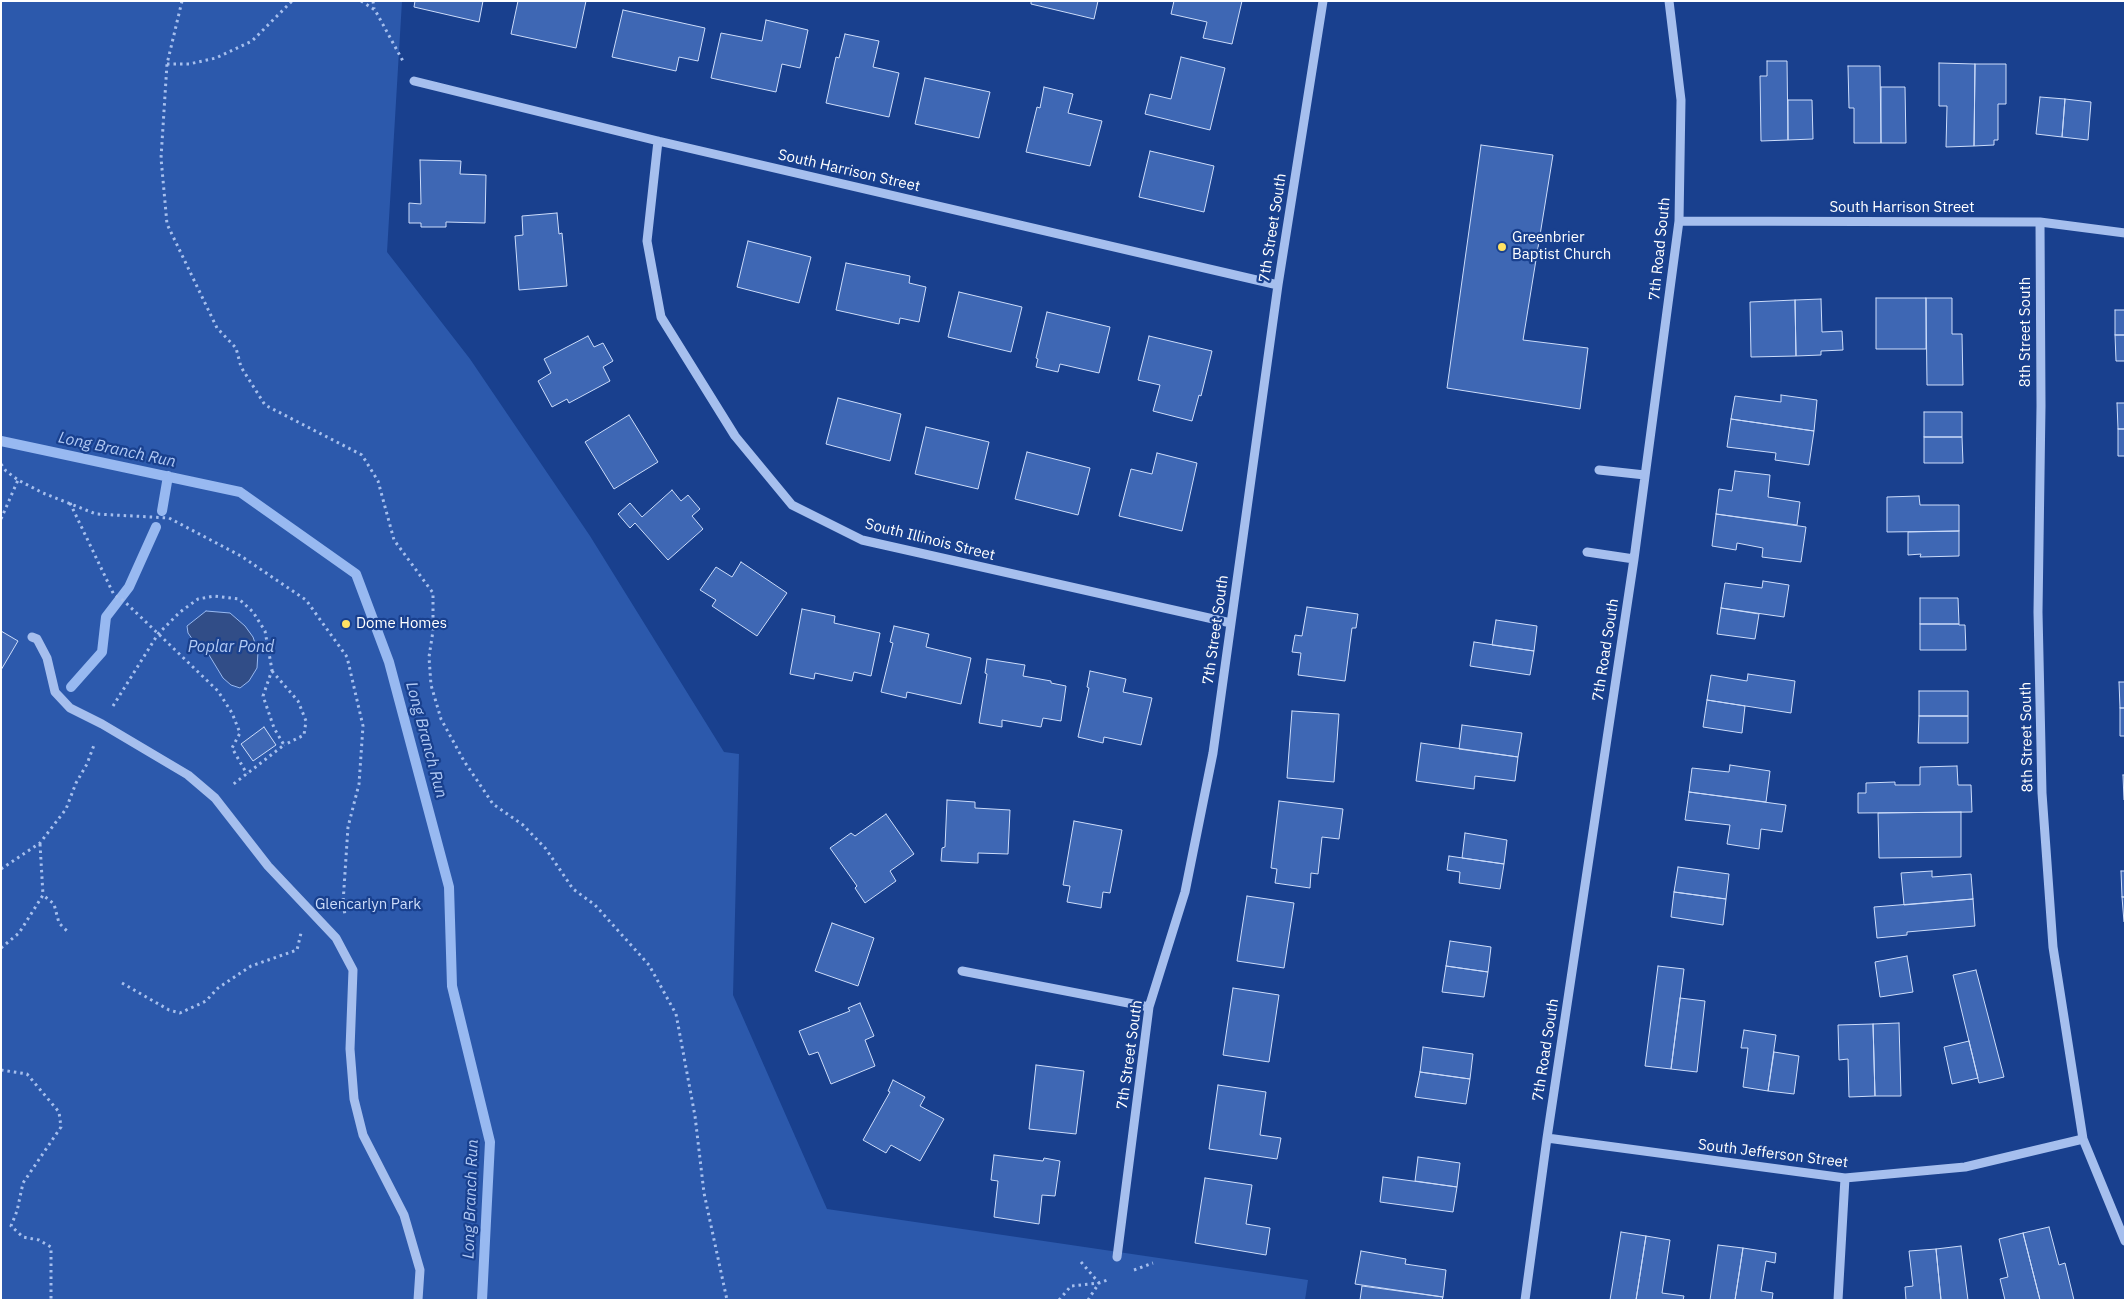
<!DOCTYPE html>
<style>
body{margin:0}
#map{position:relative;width:2126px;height:1301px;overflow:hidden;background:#19408e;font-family:"IBM Plex Sans",sans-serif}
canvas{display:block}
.frame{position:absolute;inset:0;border:2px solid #fff;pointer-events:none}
</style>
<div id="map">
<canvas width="2126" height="1301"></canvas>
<div class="frame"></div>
</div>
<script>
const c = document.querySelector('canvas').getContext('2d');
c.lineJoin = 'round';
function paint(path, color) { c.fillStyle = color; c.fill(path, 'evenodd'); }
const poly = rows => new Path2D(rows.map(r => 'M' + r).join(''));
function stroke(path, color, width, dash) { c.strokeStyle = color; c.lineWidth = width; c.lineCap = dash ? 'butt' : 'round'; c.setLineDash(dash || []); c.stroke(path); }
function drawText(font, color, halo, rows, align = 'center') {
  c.font = font + ' "IBM Plex Sans",sans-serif'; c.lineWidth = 4.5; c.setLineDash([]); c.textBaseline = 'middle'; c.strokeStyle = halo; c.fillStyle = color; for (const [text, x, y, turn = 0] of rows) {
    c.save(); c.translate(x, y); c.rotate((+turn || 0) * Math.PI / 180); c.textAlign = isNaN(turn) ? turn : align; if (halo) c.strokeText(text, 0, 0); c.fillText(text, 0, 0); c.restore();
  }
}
const green = poly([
 [1,1,402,1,387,252,470,359,590,536,724,752,739,754,733,995,827,1209,1308,1280,1305,1300,1,1300]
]);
const water = poly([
 [206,611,230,613,245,626,253,637,258,652,257,668,249,681,240,688,231,685,223,678,203,645,193,640,188,633,187,626,206,611]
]);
const stream = poly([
 [1,441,240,492,356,574,389,662,449,887,452,986,490,1142,482,1300],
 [162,511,168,476],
 [71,687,102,652,106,617,129,587,156,527]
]);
const building = poly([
 [415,1,483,1,479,22,414,7,415,1],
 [518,1,586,1,576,48,511,34,518,1],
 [1031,1,1098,1,1094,19,1031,4,1031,1],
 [1174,1,1242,1,1232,44,1203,38,1207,22,1171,14,1174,1],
 [623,10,705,28,698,61,679,57,676,71,612,57,623,10],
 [766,20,808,30,800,68,782,64,776,92,711,78,721,33,762,41,766,20],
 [845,34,879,41,873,67,899,73,889,117,826,103,836,57,839,58,845,34],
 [1181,57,1225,68,1210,130,1145,114,1150,94,1171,99,1181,57],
 [1767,61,1787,61,1788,140,1761,141,1760,76,1767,76,1767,61],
 [1939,63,1975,64,1974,146,1946,147,1947,106,1939,106,1939,63],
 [1975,64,2006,64,2006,104,1998,104,1998,140,1994,140,1994,145,1974,146,1975,64],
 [1848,66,1880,66,1881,143,1854,143,1854,108,1849,108,1848,66],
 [925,78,990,92,979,138,915,124,925,78],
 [1044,87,1073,94,1068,113,1102,121,1090,166,1026,152,1037,107,1040,108,1044,87],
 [1881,87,1905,87,1906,143,1881,143,1881,87],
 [2040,97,2065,99,2062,137,2036,134,2040,97],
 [2065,99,2091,102,2088,140,2062,137,2065,99],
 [1788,100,1812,100,1813,139,1788,140,1788,100],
 [1481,145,1553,155,1523,340,1588,348,1580,409,1447,388,1481,145],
 [1150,151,1214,166,1204,212,1139,197,1150,151],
 [420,160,461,161,460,174,486,175,485,223,446,222,446,227,421,227,421,223,409,223,409,203,421,204,420,160],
 [557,213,559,234,562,233,567,286,519,290,515,236,523,235,522,216,557,213],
 [748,241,811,257,799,303,737,287,748,241],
 [846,263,910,276,909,283,926,287,919,322,900,318,899,324,836,310,846,263],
 [959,292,1022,307,1011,352,948,337,959,292],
 [1876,298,1926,298,1926,349,1876,349,1876,298],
 [1926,298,1952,298,1952,334,1962,334,1963,385,1927,385,1926,298],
 [1821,299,1822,332,1842,331,1843,350,1821,351,1821,355,1796,356,1795,300,1821,299],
 [1795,300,1796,356,1751,357,1750,302,1795,300],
 [2115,310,2125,310,2125,335,2115,335,2115,310],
 [1047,312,1110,327,1099,373,1060,364,1058,372,1036,367,1038,359,1036,358,1047,312],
 [2115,335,2125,335,2125,361,2116,361,2115,335],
 [588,336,594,347,603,343,613,361,603,367,610,381,569,403,567,399,552,407,538,381,551,373,544,359,588,336],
 [1149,336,1212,351,1201,396,1199,395,1192,421,1153,411,1160,385,1138,380,1149,336],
 [1781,395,1817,400,1814,431,1731,419,1735,396,1781,402,1781,395],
 [838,398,901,414,890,461,826,444,838,398],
 [2117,403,2125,403,2125,429,2118,429,2117,403],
 [1924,412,1962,412,1962,437,1924,437,1924,412],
 [629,415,658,462,614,489,585,442,629,415],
 [1731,419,1814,431,1809,465,1775,460,1776,453,1727,447,1731,419],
 [926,427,989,442,978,489,915,474,926,427],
 [2118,429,2125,429,2125,456,2118,456,2118,429],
 [1924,437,1962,437,1963,463,1924,463,1924,437],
 [1027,452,1090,468,1078,515,1015,499,1027,452],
 [1157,453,1197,463,1182,531,1119,516,1131,469,1152,474,1157,453],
 [1735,471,1770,475,1768,497,1800,502,1797,525,1716,514,1719,489,1732,491,1735,471],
 [672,490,681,501,688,495,700,509,692,516,703,529,668,560,635,523,630,528,618,514,630,503,642,517,672,490],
 [1919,496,1920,505,1959,505,1959,531,1887,532,1887,497,1919,496],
 [1716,514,1806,527,1801,562,1762,557,1763,548,1737,543,1736,550,1712,546,1716,514],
 [1959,531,1959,556,1920,557,1921,554,1908,555,1908,532,1959,531],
 [741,562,787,593,757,636,712,606,716,600,700,590,716,567,732,577,741,562],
 [1763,581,1789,585,1784,617,1721,608,1725,583,1762,588,1763,581],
 [1920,598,1958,598,1959,624,1920,624,1920,598],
 [1307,607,1358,614,1356,628,1352,628,1345,681,1298,675,1301,653,1292,652,1295,635,1302,636,1307,607],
 [1721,608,1759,614,1755,639,1717,634,1721,608],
 [802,609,835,616,834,623,880,633,871,676,854,672,852,681,815,673,814,679,790,674,802,609],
 [1496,620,1537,626,1534,651,1492,645,1496,620],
 [1920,624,1959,624,1959,625,1965,625,1966,650,1920,650,1920,624],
 [894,626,929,634,926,647,971,658,961,704,907,692,906,698,881,692,893,643,890,642,894,626],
 [1,631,18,641,1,670,1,631],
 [1474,642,1534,651,1530,675,1470,666,1474,642],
 [987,659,1025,665,1023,676,1051,681,1051,683,1066,686,1061,721,1043,718,1041,727,1002,720,1002,727,979,723,987,674,985,673,987,659],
 [1090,671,1126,679,1123,692,1152,698,1141,745,1104,737,1103,743,1078,737,1089,688,1087,687,1090,671],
 [1748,674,1795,681,1791,713,1707,700,1711,675,1747,681,1748,674],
 [2119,682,2125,682,2125,708,2120,708,2119,682],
 [1919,691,1968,691,1968,716,1919,716,1919,691],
 [1707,700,1745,706,1742,733,1703,727,1707,700],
 [2120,708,2125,708,2125,736,2120,736,2120,708],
 [1292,711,1339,714,1334,782,1287,778,1292,711],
 [1919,716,1968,716,1968,743,1918,743,1919,716],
 [1462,725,1522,733,1518,757,1459,749,1462,725],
 [264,727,276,745,253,761,241,744,264,727],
 [1421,743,1518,757,1515,781,1475,776,1474,789,1416,781,1421,743],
 [1730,765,1770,771,1766,802,1689,792,1692,768,1729,772,1730,765],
 [1957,766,1958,785,1971,785,1972,812,1858,813,1858,793,1866,793,1866,783,1895,782,1895,785,1920,785,1920,767,1957,766],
 [2123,775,2125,775,2125,800,2124,800,2123,775],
 [1689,792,1786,805,1782,832,1761,829,1759,849,1727,844,1730,825,1685,820,1689,792],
 [947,800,975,802,975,808,1010,810,1008,854,978,853,978,863,941,861,942,848,945,847,947,800],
 [1279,801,1343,809,1339,839,1322,837,1318,874,1311,873,1310,888,1275,883,1277,869,1271,868,1279,801],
 [1961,812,1961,857,1879,858,1878,813,1961,812],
 [886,814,914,854,890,871,896,881,865,903,855,888,857,886,830,848,851,833,855,836,886,814],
 [1074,821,1122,830,1110,893,1103,892,1101,908,1067,902,1070,886,1063,885,1074,821],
 [1465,833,1507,840,1504,864,1462,858,1465,833],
 [1449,856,1504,864,1500,889,1459,883,1460,872,1447,870,1449,856],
 [1678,867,1729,874,1726,899,1674,892,1678,867],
 [1932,871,1932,877,1971,874,1973,899,1904,905,1901,873,1932,871],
 [2121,871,2125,871,2125,897,2122,897,2121,871],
 [1674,892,1726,899,1723,925,1671,917,1674,892],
 [1247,896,1294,903,1284,968,1237,961,1247,896],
 [2122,897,2125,897,2125,922,2124,922,2122,897],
 [1973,899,1975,926,1907,932,1907,935,1877,938,1874,907,1973,899],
 [832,923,874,938,858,986,815,971,832,923],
 [1450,941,1491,947,1488,972,1446,966,1450,941],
 [1907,956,1913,992,1880,997,1875,962,1907,956],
 [1446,966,1488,972,1484,997,1442,992,1446,966],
 [1658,966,1684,969,1671,1069,1645,1066,1658,966],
 [1976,970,2004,1077,1979,1083,1953,975,1976,970],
 [1233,988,1279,995,1269,1062,1223,1055,1233,988],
 [1680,998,1705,1001,1697,1072,1671,1069,1680,998],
 [860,1003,874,1036,865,1040,875,1066,831,1084,818,1052,809,1055,799,1031,850,1011,848,1008,860,1003],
 [1899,1023,1901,1096,1875,1096,1873,1024,1899,1023],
 [1873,1024,1875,1096,1849,1097,1848,1059,1839,1060,1838,1025,1873,1024],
 [1744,1030,1776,1035,1768,1091,1743,1087,1748,1048,1741,1048,1744,1030],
 [1969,1041,1978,1078,1952,1084,1944,1047,1969,1041],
 [1423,1047,1473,1054,1470,1079,1420,1072,1423,1047],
 [1774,1052,1799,1056,1794,1094,1768,1091,1774,1052],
 [1036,1065,1084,1071,1076,1134,1029,1129,1036,1065],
 [1420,1072,1470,1079,1466,1104,1415,1097,1420,1072],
 [893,1080,925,1097,920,1106,944,1119,920,1161,891,1145,886,1153,863,1140,890,1092,888,1091,893,1080],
 [1218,1085,1266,1092,1260,1135,1281,1138,1277,1159,1209,1149,1218,1085],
 [994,1155,1043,1161,1044,1158,1060,1161,1055,1196,1042,1195,1039,1224,994,1217,998,1181,991,1180,994,1155],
 [1418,1157,1460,1163,1457,1187,1415,1181,1418,1157],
 [1383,1177,1457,1187,1453,1212,1380,1202,1383,1177],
 [1205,1178,1252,1185,1246,1224,1270,1228,1266,1255,1195,1243,1205,1178],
 [2049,1227,2059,1265,2065,1263,2074,1300,2040,1300,2023,1233,2049,1227],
 [1621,1232,1646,1236,1636,1300,1610,1300,1621,1232],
 [2023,1233,2040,1300,2005,1300,2000,1279,2008,1277,1999,1239,2023,1233],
 [1646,1236,1670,1240,1662,1293,1684,1296,1683,1300,1636,1300,1646,1236],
 [1718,1245,1743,1248,1735,1300,1710,1300,1718,1245],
 [1961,1246,1968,1300,1941,1300,1936,1249,1961,1246],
 [1743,1248,1776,1253,1775,1263,1766,1261,1761,1291,1773,1293,1772,1300,1735,1300,1743,1248],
 [1936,1249,1941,1300,1906,1300,1905,1287,1913,1286,1909,1251,1936,1249],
 [1361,1251,1406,1259,1405,1264,1446,1270,1443,1297,1355,1284,1361,1251],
 [1362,1286,1443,1297,1442,1300,1360,1300,1362,1286]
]);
const path = poly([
 [182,1,167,64,161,158,167,224,217,328,236,348,241,367,265,405,362,455,378,481,394,540,433,593,433,631,429,657,431,685,441,719,464,761,493,804,523,825,546,849,573,889,595,905,649,965,676,1014,695,1116,704,1193,727,1300],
 [361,1,375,10,404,63],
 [373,1,374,9],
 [167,64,189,64,216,58,252,41,292,1],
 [1,464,6,471,18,480,43,493,96,514,169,518,241,556,306,600,347,657,363,726,359,784,348,827,343,903,345,915],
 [70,503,114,595,124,601,218,691,232,713,240,733,232,748,247,774],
 [1,519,18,480],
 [272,671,298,701,306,721,304,735,284,745],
 [113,706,158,634,180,612,198,599,214,596,239,599,253,612,265,631,272,670,263,696,274,728,284,745,231,786],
 [40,844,43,895],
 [1,869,40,843,66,809,76,783,87,764,94,745],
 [1,948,19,933,43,895,54,904,59,923,67,931],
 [122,983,169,1010,180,1013,206,1001,218,988,251,966,297,950,301,933],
 [1,1070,27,1074,59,1112,61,1127,23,1183,17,1211,11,1226,23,1237,39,1240,51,1247,51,1300],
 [1081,1262,1099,1283,1088,1300],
 [1134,1270,1153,1263],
 [1059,1300,1071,1286,1099,1283,1110,1279]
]);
const minor = poly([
 [414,81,658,141,1278,285],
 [658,141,647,241,661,317,735,436,792,505,862,540,1231,623],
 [1679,221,2040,222,2125,233],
 [2040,222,2041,406,2038,612,2042,793,2053,947,2083,1139,2125,1241],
 [1599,470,1645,475],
 [1587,552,1634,559],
 [32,637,37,639,47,658,55,692,70,708,102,724,188,775,215,798,268,866,336,938,353,970,350,1049,354,1099,363,1135,404,1215,420,1270,418,1300],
 [962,971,1149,1007],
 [1547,1138,1845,1178,1965,1167,2083,1139],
 [1117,1257,1149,1007,1185,892,1213,753,1278,285,1323,1],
 [1525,1300,1547,1138,1634,559,1679,221,1681,100,1669,1],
 [1838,1300,1845,1178]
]);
const markers = [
 [1502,247,5,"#ffe263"],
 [346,624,5,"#ffe263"]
];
const streetNames = [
 ["South Harrison Street",849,171,13],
 ["South Harrison Street",1902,208],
 ["7th Street South",1273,228,-81],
 ["7th Road South",1660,249,-84],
 ["8th Street South",2026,332,-90],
 ["South Illinois Street",930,540,14],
 ["7th Street South",1216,630,-82],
 ["7th Road South",1606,650,-81],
 ["8th Street South",2027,737,-91],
 ["7th Road South",1546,1050,-81],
 ["7th Street South",1130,1055,-82],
 ["South Jefferson Street",1773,1154,7]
];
const poiNames = [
 ["Greenbrier",1512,238],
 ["Baptist Church",1512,255],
 ["Dome Homes",356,624]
];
const parkNames = [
 ["Glencarlyn Park",368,905]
];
const waterNames = [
 ["Long Branch Run",117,450,12],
 ["Poplar Pond",231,647],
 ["Long Branch Run",426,740,75],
 ["Long Branch Run",471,1199,-88]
];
paint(green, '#2c59ac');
paint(water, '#314d87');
stroke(water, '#98b9f1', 1);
stroke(stream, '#98b9f1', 10);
paint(building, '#3e67b4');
stroke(building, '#ccdcfa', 1);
stroke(path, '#a6bfee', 3, [2.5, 4]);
stroke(minor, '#a6bfee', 9);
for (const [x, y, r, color] of markers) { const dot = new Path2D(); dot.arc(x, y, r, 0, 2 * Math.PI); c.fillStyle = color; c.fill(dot); stroke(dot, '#19408e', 2); }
drawText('15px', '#fff', '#19408e', streetNames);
drawText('15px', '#fff', '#19408e', poiNames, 'left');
drawText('15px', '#ccdcfa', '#19408e', parkNames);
drawText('italic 16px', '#b2caf5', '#19408e', waterNames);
</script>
